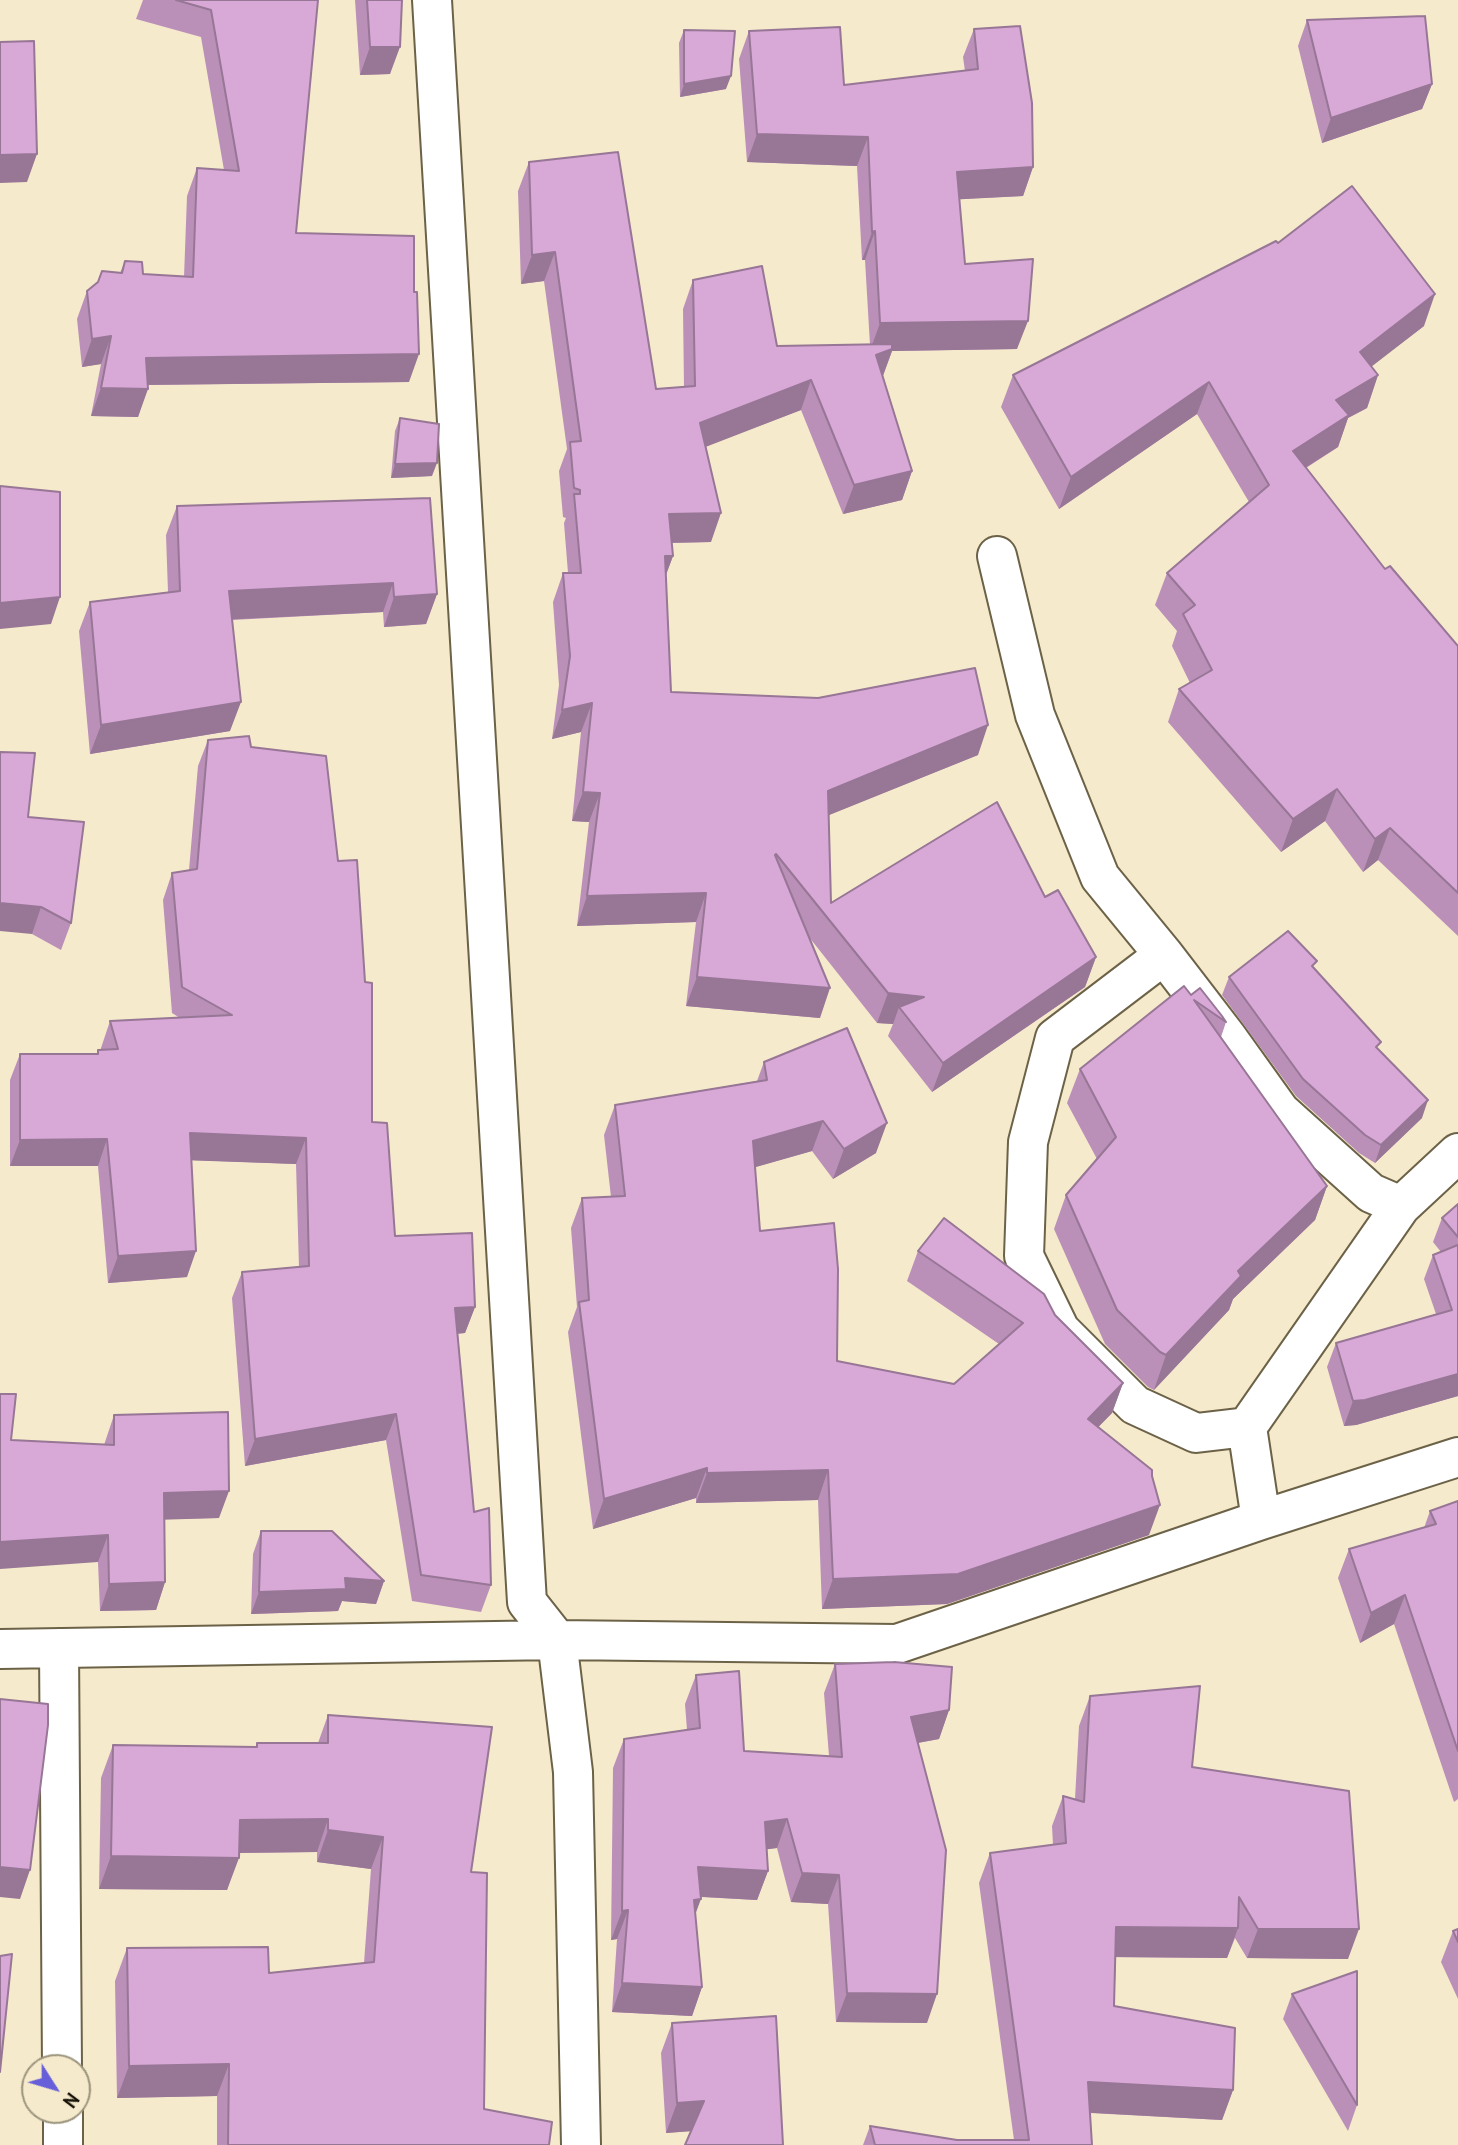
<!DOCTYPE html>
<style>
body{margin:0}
#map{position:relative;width:1458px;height:2145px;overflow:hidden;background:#f5eacb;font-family:"PT Sans",sans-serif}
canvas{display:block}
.north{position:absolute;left:21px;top:2054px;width:70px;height:70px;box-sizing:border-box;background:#f5eacb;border:2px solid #9c947d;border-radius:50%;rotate:127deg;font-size:19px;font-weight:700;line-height:28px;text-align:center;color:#171309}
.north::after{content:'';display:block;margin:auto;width:24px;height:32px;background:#675fd9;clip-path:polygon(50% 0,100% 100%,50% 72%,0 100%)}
</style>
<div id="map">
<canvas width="1458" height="2145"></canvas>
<div class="north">N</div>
</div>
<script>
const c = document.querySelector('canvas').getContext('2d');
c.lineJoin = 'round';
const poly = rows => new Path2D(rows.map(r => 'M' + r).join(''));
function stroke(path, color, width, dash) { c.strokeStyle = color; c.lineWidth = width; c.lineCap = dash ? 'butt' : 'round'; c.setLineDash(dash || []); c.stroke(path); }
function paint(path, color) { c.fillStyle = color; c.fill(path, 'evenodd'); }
const minor = poly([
 [432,0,527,1602,557,1640,573,1772,581,2145],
 [997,556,1035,715,1100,877,1164,955,1227,1037,1280,1111,1371,1193,1401,1206],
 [1164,955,1055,1038,1028,1142,1024,1256,1060,1330,1135,1405,1196,1433,1247,1427],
 [1261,1520,1247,1427,1401,1206,1458,1153],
 [59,1648,62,2068],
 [0,1649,557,1640,897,1644,1261,1520,1458,1457],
 [63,2110,63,2145]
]);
const wall = poly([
 [143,0,318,0,296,233,409,382,148,385,138,417,91,416,101,364,82,367,77,319,87,291,120,273,125,261,143,274,184,277,187,196,197,168,224,170,201,37,136,19],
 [355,0,402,0,390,74,360,75],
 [1307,20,1432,84,1422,109,1322,143,1298,46],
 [974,29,1033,167,1023,196,959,199,965,264,1017,349,892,351,883,376,912,471,902,500,843,514,801,410,706,446,711,542,672,543,673,556,666,575,671,692,978,755,828,815,831,903,1045,897,1096,957,1085,987,932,1092,888,1036,893,1024,877,1023,809,937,820,1018,686,1006,696,922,577,926,589,822,572,821,581,732,552,739,559,685,553,602,563,573,568,573,564,523,566,518,563,517,559,471,567,449,544,281,521,284,518,191,529,162,656,389,684,387,683,309,693,280,777,346,870,345,865,260,862,260,857,166,747,162,739,59,749,31,844,85,965,71,963,57],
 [684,30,726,89,680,97,679,43],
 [1278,243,1424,326,1371,366,1378,375,1367,408,1348,418,1338,447,1306,468,1385,569,1458,646,1458,936,1378,860,1363,872,1325,821,1281,852,1168,722,1179,689,1190,683,1172,646,1177,631,1155,605,1167,573,1249,502,1197,414,1059,509,1001,407,1013,375],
 [400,418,432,476,391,478,395,431],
 [177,506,437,594,426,624,384,627,383,612,232,620,230,731,90,754,79,631,90,602,168,592,166,535],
 [208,740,251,747,338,861,372,1122,395,1236,475,1307,465,1333,458,1334,474,1512,491,1585,481,1612,412,1601,386,1440,245,1466,232,1298,242,1272,299,1267,296,1164,192,1160,187,1277,108,1283,98,1166,10,1166,10,1080,20,1054,97,1054,98,1050,101,1050,101,1048,110,1021,180,1018,172,1013,163,900,172,873,189,870,198,766],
 [28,817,71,923,61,950,32,934],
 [1314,969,1378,1049,1422,1118,1375,1163,1359,1153,1296,1096,1222,995,1229,977],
 [1191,995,1226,1022,1221,1037,1327,1186,1315,1220,1233,1299,1229,1310,1154,1390,1148,1387,1105,1344,1054,1229,1066,1195,1097,1159,1067,1103,1080,1069],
 [764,1062,876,1153,833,1179,812,1151,755,1167,760,1231,837,1361,954,1384,999,1344,907,1281,918,1251,1055,1315,1123,1383,1112,1413,1098,1427,1149,1535,947,1604,822,1609,818,1500,696,1503,696,1498,593,1529,568,1332,577,1307,571,1228,582,1198,611,1197,604,1135,615,1105,757,1081],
 [1458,1204,1458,1396,1356,1425,1344,1426,1327,1367,1336,1343,1436,1314,1424,1279,1433,1255,1441,1252,1433,1242,1442,1218],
 [114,1415,219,1518,165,1519,165,1582,156,1610,100,1611,98,1562,11,1440,104,1445],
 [1458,1501,1458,1799,1454,1802,1394,1624,1360,1643,1338,1578,1349,1549,1424,1528,1430,1511],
 [261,1531,384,1581,376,1604,342,1601,338,1611,251,1614,253,1554],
 [835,1664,949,1710,939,1739,918,1743,927,2023,836,2022,828,1904,791,1902,777,1848,767,1849,768,1871,757,1900,701,1897,695,1915,702,1987,692,2016,612,2012,617,1939,611,1940,613,1768,624,1739,687,1730,685,1704,696,1675,744,1751,829,1756,824,1693],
 [1090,1696,1192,1767,1348,1959,1247,1958,1235,1938,1227,1958,1116,1957,1114,2006,1233,2090,1222,2120,1090,2113,1092,2145,863,2145,870,2126,957,2140,1014,2140,979,1883,990,1853,1053,1845,1052,1826,1063,1796,1075,1799,1079,1726],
 [328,1715,471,1872,484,2109,549,2145,217,2145,217,2096,117,2098,115,1981,127,1948,269,1973,364,1963,371,1869,317,1862,317,1852,239,1853,227,1890,99,1889,101,1778,113,1745,256,1747,257,1743,318,1743],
 [1458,1929,1458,1999,1441,1962,1453,1931],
 [1292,1994,1357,2105,1348,2131,1283,2019],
 [672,2023,691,2131,666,2133,661,2053]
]);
const shadedWall = poly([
 [370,47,400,47,390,74,360,75],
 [731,76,726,89,680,97,684,84],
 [1432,84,1422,109,1322,143,1331,118],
 [757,134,868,137,857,166,747,162],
 [37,154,27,182,0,183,0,155],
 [1033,167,1023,196,947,200,957,172],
 [875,231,865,260,862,260,872,232],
 [555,252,544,281,521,284,532,255],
 [1435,294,1424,326,1349,384,1360,352],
 [1028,321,1017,349,892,351,882,378,870,351,880,323],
 [111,336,101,364,82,367,92,339],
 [419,354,409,382,136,385,146,358],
 [1378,375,1367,408,1348,418,1338,447,1281,483,1293,451,1336,400],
 [811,380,801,410,690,453,700,423],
 [1209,382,1197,414,1059,509,1071,477],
 [101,388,148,389,138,417,91,416],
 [437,463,432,476,391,478,395,464],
 [912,471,902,500,843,514,854,485],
 [721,513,711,542,659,543,669,514],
 [665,556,673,556,662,585],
 [393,583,383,612,218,620,229,591],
 [437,594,426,624,384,627,394,597],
 [60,597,51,624,0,629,0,603],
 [241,702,230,731,90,754,101,725],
 [592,703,581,732,552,739,562,710],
 [988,725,978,755,817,820,828,791],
 [1337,789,1325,821,1281,852,1293,819],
 [583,792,600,793,589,822,572,821],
 [1390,828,1378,860,1363,872,1375,839],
 [706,893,696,922,577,926,587,896],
 [0,903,41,907,32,934,0,931],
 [1096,957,1085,987,932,1092,943,1063],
 [697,977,830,988,820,1018,686,1006],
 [888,993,924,997,899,1007,893,1024,877,1023],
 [1428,1100,1422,1118,1375,1163,1381,1145],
 [823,1121,812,1151,742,1171,753,1141],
 [887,1123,876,1153,833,1179,844,1149],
 [190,1133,306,1138,296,1164,181,1160],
 [107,1139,98,1166,10,1166,20,1140],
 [1327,1186,1315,1220,1233,1299,1229,1310,1154,1390,1166,1355,1238,1271],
 [196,1251,187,1277,108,1283,118,1256],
 [475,1307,465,1333,446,1334,455,1308],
 [1458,1374,1458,1396,1356,1425,1344,1426,1353,1401],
 [1123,1383,1112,1413,1077,1449,1088,1419],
 [396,1414,386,1440,245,1466,255,1439],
 [707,1468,696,1498,593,1529,604,1499],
 [828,1470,818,1500,696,1503,707,1473],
 [229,1491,219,1518,154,1520,164,1493],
 [1160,1505,1149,1535,947,1604,822,1609,833,1579],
 [108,1535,98,1562,0,1569,0,1542],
 [345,1578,384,1581,376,1604,342,1601,338,1611,251,1614,259,1592],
 [165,1582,156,1610,100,1611,109,1584],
 [1405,1595,1394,1624,1360,1643,1371,1613],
 [949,1710,939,1739,900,1746,911,1717],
 [328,1819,317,1852,228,1853,240,1820],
 [787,1819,777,1848,754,1851,765,1822],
 [328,1830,383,1837,371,1869,317,1862],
 [111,1856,239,1858,227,1890,99,1889],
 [0,1867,30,1870,20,1899,0,1897],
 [698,1867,768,1871,757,1900,688,1896],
 [802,1873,839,1875,828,1904,791,1902],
 [701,1899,690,1928,694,1900],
 [628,1910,617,1939,611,1940,622,1911],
 [1116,1927,1238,1928,1227,1958,1106,1957],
 [1258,1929,1359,1929,1348,1959,1247,1958],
 [622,1983,702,1987,692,2016,612,2012],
 [847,1993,937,1994,927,2023,836,2022],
 [229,2064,217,2096,117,2098,129,2066],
 [1088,2082,1233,2090,1222,2120,1077,2112],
 [704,2101,693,2131,666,2133,677,2103]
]);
const building = poly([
 [176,0,318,0,296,233,414,236,414,292,417,292,419,354,146,358,148,389,101,388,111,336,92,339,87,291,98,282,102,271,122,273,125,261,142,262,143,274,193,277,197,168,239,171,211,10,176,0],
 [367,0,402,0,400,47,370,47,367,0],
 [1425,16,1432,84,1331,118,1307,20,1425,16],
 [1020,26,1032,103,1033,167,957,172,965,264,1033,259,1028,321,880,323,875,231,872,232,868,137,757,134,749,31,840,27,844,85,978,69,974,29,1020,26],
 [684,30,735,31,731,76,684,84,684,30],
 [34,41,37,154,0,155,0,42,34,41],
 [618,152,656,389,695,386,693,280,762,266,777,346,892,344,892,349,876,355,912,471,854,485,811,380,700,423,721,513,669,514,673,556,665,556,671,692,818,698,975,668,988,725,828,791,831,903,997,802,1045,897,1058,890,1096,957,943,1063,899,1007,924,997,888,993,776,854,775,855,830,988,697,977,706,893,587,896,600,793,583,792,592,703,562,710,570,656,563,573,581,573,574,494,580,494,580,490,574,488,570,442,581,441,555,252,532,255,529,162,618,152],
 [1352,186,1435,294,1360,352,1378,375,1336,400,1349,415,1293,451,1385,569,1390,566,1458,646,1458,893,1390,828,1375,839,1337,789,1293,819,1179,689,1212,670,1183,614,1195,605,1167,573,1269,485,1209,382,1071,477,1013,375,1276,241,1278,243,1352,186],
 [400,418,439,424,437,463,395,464,400,418],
 [0,486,60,492,60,597,0,603,0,486],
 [430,498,437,594,394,597,393,583,229,591,241,702,101,725,90,602,180,591,177,506,430,498],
 [249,736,251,747,326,756,338,861,357,860,365,982,372,983,372,1122,387,1123,395,1236,472,1233,475,1307,455,1308,474,1512,489,1508,491,1585,421,1575,396,1414,255,1439,242,1272,309,1266,306,1138,190,1133,196,1251,118,1256,107,1139,20,1140,20,1054,98,1054,98,1050,118,1049,110,1021,232,1015,182,987,172,873,197,869,208,740,249,736],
 [0,752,35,753,28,817,84,822,71,923,41,907,0,903,0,752],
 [1288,931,1317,961,1312,966,1381,1042,1376,1047,1428,1100,1381,1145,1365,1135,1303,1079,1229,977,1288,931],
 [1184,986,1191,995,1200,988,1222,1016,1226,1022,1194,1000,1327,1186,1238,1271,1241,1276,1166,1355,1160,1352,1117,1310,1066,1195,1116,1137,1080,1069,1184,986],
 [847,1028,887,1123,844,1149,823,1121,753,1141,760,1231,834,1223,838,1269,837,1361,954,1384,1023,1323,918,1251,944,1218,1044,1294,1055,1315,1123,1383,1088,1419,1152,1470,1152,1476,1160,1505,958,1574,833,1579,828,1470,707,1473,707,1468,604,1499,579,1302,589,1300,582,1198,625,1196,615,1105,767,1080,764,1062,847,1028],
 [1458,1204,1458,1237,1442,1218,1458,1204],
 [1458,1245,1458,1374,1365,1400,1353,1401,1336,1343,1452,1310,1433,1255,1458,1245],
 [0,1394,16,1394,11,1440,114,1445,114,1415,228,1412,229,1491,164,1493,165,1582,109,1584,108,1535,0,1542,0,1394],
 [1458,1501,1458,1751,1405,1595,1371,1613,1349,1549,1436,1524,1430,1511,1458,1501],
 [261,1531,332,1531,384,1581,345,1578,346,1589,259,1592,261,1531],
 [894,1662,952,1667,949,1710,911,1717,946,1850,937,1994,847,1993,839,1875,802,1873,787,1819,765,1822,768,1871,698,1867,701,1899,694,1900,702,1987,622,1983,628,1910,622,1911,624,1739,700,1728,696,1675,739,1671,744,1751,842,1757,835,1664,894,1662],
 [1200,1686,1192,1767,1349,1791,1359,1929,1258,1929,1239,1897,1238,1928,1116,1927,1114,2006,1235,2028,1233,2090,1088,2082,1092,2145,875,2145,870,2126,957,2140,1029,2140,990,1853,1066,1843,1063,1796,1084,1802,1090,1696,1200,1686],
 [0,1699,48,1704,48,1725,30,1870,0,1867,0,1699],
 [328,1715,492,1727,471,1872,487,1873,484,2109,552,2122,549,2145,228,2145,229,2064,129,2066,127,1948,268,1947,269,1973,374,1962,383,1837,328,1830,328,1819,240,1820,239,1858,111,1856,113,1745,257,1747,257,1743,328,1743,328,1715],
 [1458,1929,1458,1942,1453,1931,1458,1929],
 [12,1954,0,2072,0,1956,12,1954],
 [1357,1971,1357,2105,1292,1994,1357,1971],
 [776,2016,783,2145,685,2145,704,2101,677,2103,672,2023,776,2016]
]);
stroke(minor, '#6c6247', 42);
stroke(minor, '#fff', 38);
paint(wall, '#ba90b9');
paint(shadedWall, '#977696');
paint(building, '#d8a8d7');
stroke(building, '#977696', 2);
</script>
